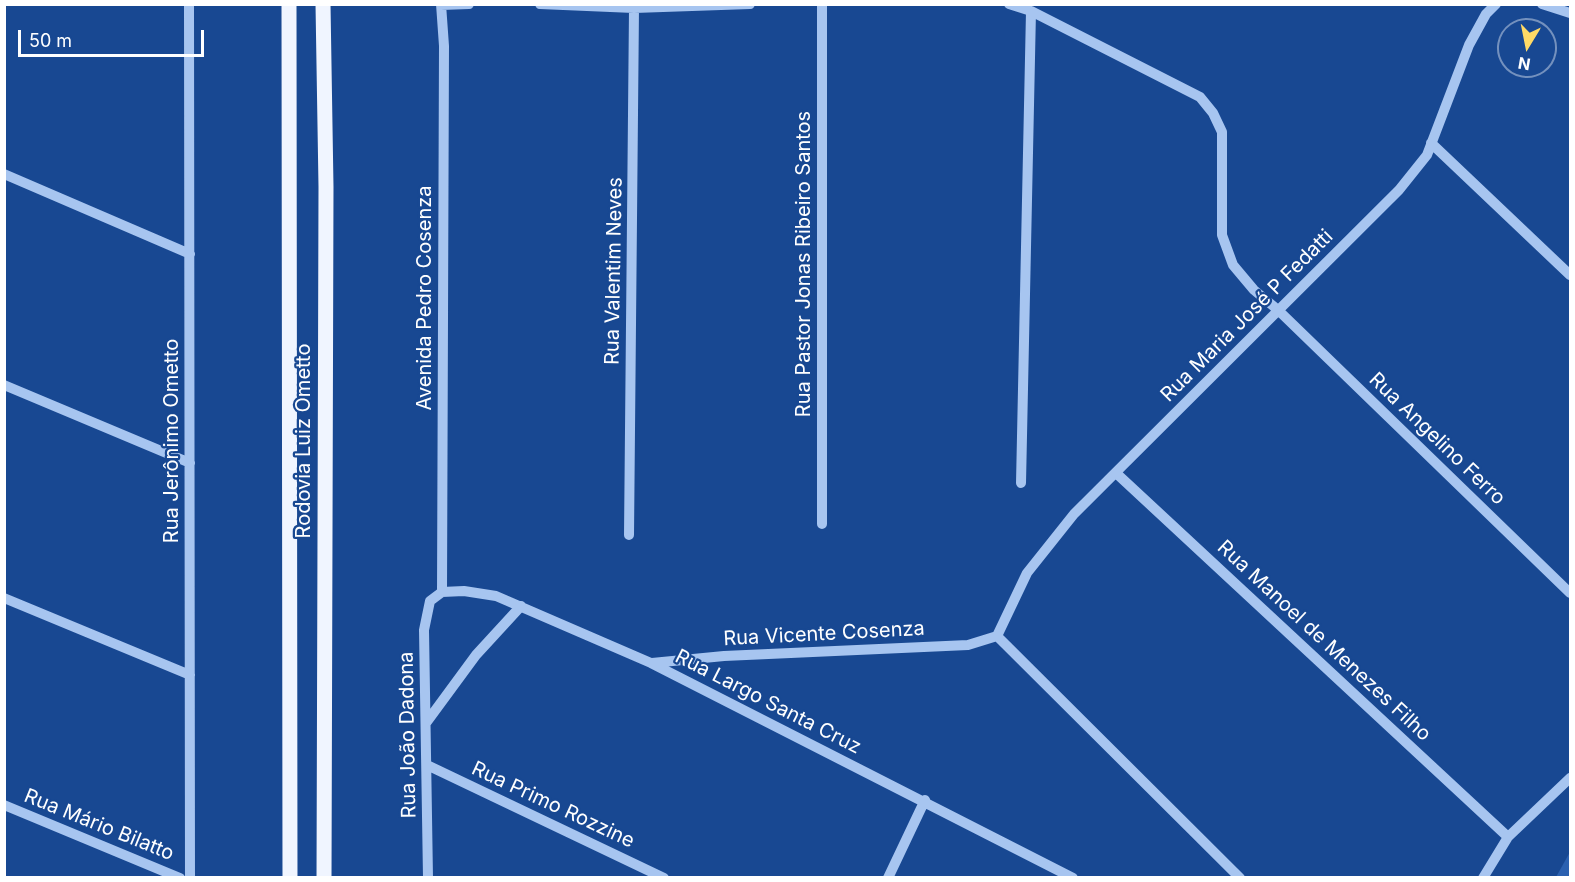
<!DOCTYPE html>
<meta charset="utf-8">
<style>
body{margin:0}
#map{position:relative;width:1575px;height:882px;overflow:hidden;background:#184892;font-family:Inter,sans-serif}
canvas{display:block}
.frame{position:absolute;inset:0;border:6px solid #fff;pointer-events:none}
.north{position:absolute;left:1497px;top:18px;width:60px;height:60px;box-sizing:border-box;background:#184892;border:2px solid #7491be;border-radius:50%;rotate:190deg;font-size:16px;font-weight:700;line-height:24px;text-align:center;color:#fff}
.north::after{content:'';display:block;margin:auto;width:21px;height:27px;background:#ffda66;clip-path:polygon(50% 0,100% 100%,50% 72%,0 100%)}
.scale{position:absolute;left:18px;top:30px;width:186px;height:27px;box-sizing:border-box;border:3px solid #fff;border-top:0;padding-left:8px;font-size:18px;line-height:21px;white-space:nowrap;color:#fff;-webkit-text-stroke:4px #184892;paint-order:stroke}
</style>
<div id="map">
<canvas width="1575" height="882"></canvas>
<div class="frame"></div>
<div class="north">N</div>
<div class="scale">50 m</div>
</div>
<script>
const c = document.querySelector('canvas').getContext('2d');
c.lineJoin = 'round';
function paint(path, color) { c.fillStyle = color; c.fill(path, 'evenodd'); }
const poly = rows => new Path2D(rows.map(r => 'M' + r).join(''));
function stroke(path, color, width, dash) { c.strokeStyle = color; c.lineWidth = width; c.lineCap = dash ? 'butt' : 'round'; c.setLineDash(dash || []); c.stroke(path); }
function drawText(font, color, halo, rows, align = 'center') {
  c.font = font + ' Inter,sans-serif'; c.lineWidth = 4.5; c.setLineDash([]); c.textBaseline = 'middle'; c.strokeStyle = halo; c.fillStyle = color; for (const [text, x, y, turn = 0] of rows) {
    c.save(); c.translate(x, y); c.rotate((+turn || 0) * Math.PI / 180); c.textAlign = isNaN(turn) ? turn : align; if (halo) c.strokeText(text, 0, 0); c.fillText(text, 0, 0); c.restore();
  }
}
const green = poly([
 [1570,852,1570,877,1556,877]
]);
const minor = poly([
 [189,4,190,878],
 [441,4,444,46,442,592],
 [540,4,634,8,750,4],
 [822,4,822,524],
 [1009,4,1031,11,1200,97,1213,113,1222,132,1222,235,1233,265,1254,290,1278,310,1570,593],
 [1542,4,1570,13],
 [441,5,469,4],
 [1431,143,1570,275],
 [4,174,190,254],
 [4,385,190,463],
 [1116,473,1508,837],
 [1021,483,1031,11],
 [629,535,634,8],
 [4,598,190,675],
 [997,636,1027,573,1074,514,1399,190,1427,155,1469,45,1486,14,1496,4],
 [997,636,1240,878],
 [652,663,724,656,968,645,997,636],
 [426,723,476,655,521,606],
 [427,765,664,878],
 [4,805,180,878],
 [428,878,424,630,430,601,442,592,464,591,496,596,651,663,1073,878],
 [888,878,925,800],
 [1483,878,1508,837,1570,778]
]);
const major = poly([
 [289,4,290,878],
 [323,4,326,187,324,878]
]);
const streetNames = [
 ["Rua Pastor Jonas Ribeiro Santos",804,264,-90],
 ["Rua Valentim Neves",614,271,-89],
 ["Avenida Pedro Cosenza",425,298,-90],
 ["Rua Maria José P Fedatti",1247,316,-45],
 ["Rua Angelino Ferro",1437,439,44],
 ["Rua Jerônimo Ometto",172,441,-90],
 ["Rodovia Luiz Ometto",304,441,-90],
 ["Rua Vicente Cosenza",824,634,-3],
 ["Rua Manoel de Menezes Filho",1324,641,43],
 ["Rua Largo Santa Cruz",768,702,27],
 ["Rua João Dadona",408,735,-91],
 ["Rua Primo Rozzine",553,805,25],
 ["Rua Mário Bilatto",99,825,22]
];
paint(green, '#2b61b0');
stroke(minor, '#a7c5f0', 10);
stroke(major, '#f0f5ff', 15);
drawText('20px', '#fff', '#184892', streetNames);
</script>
